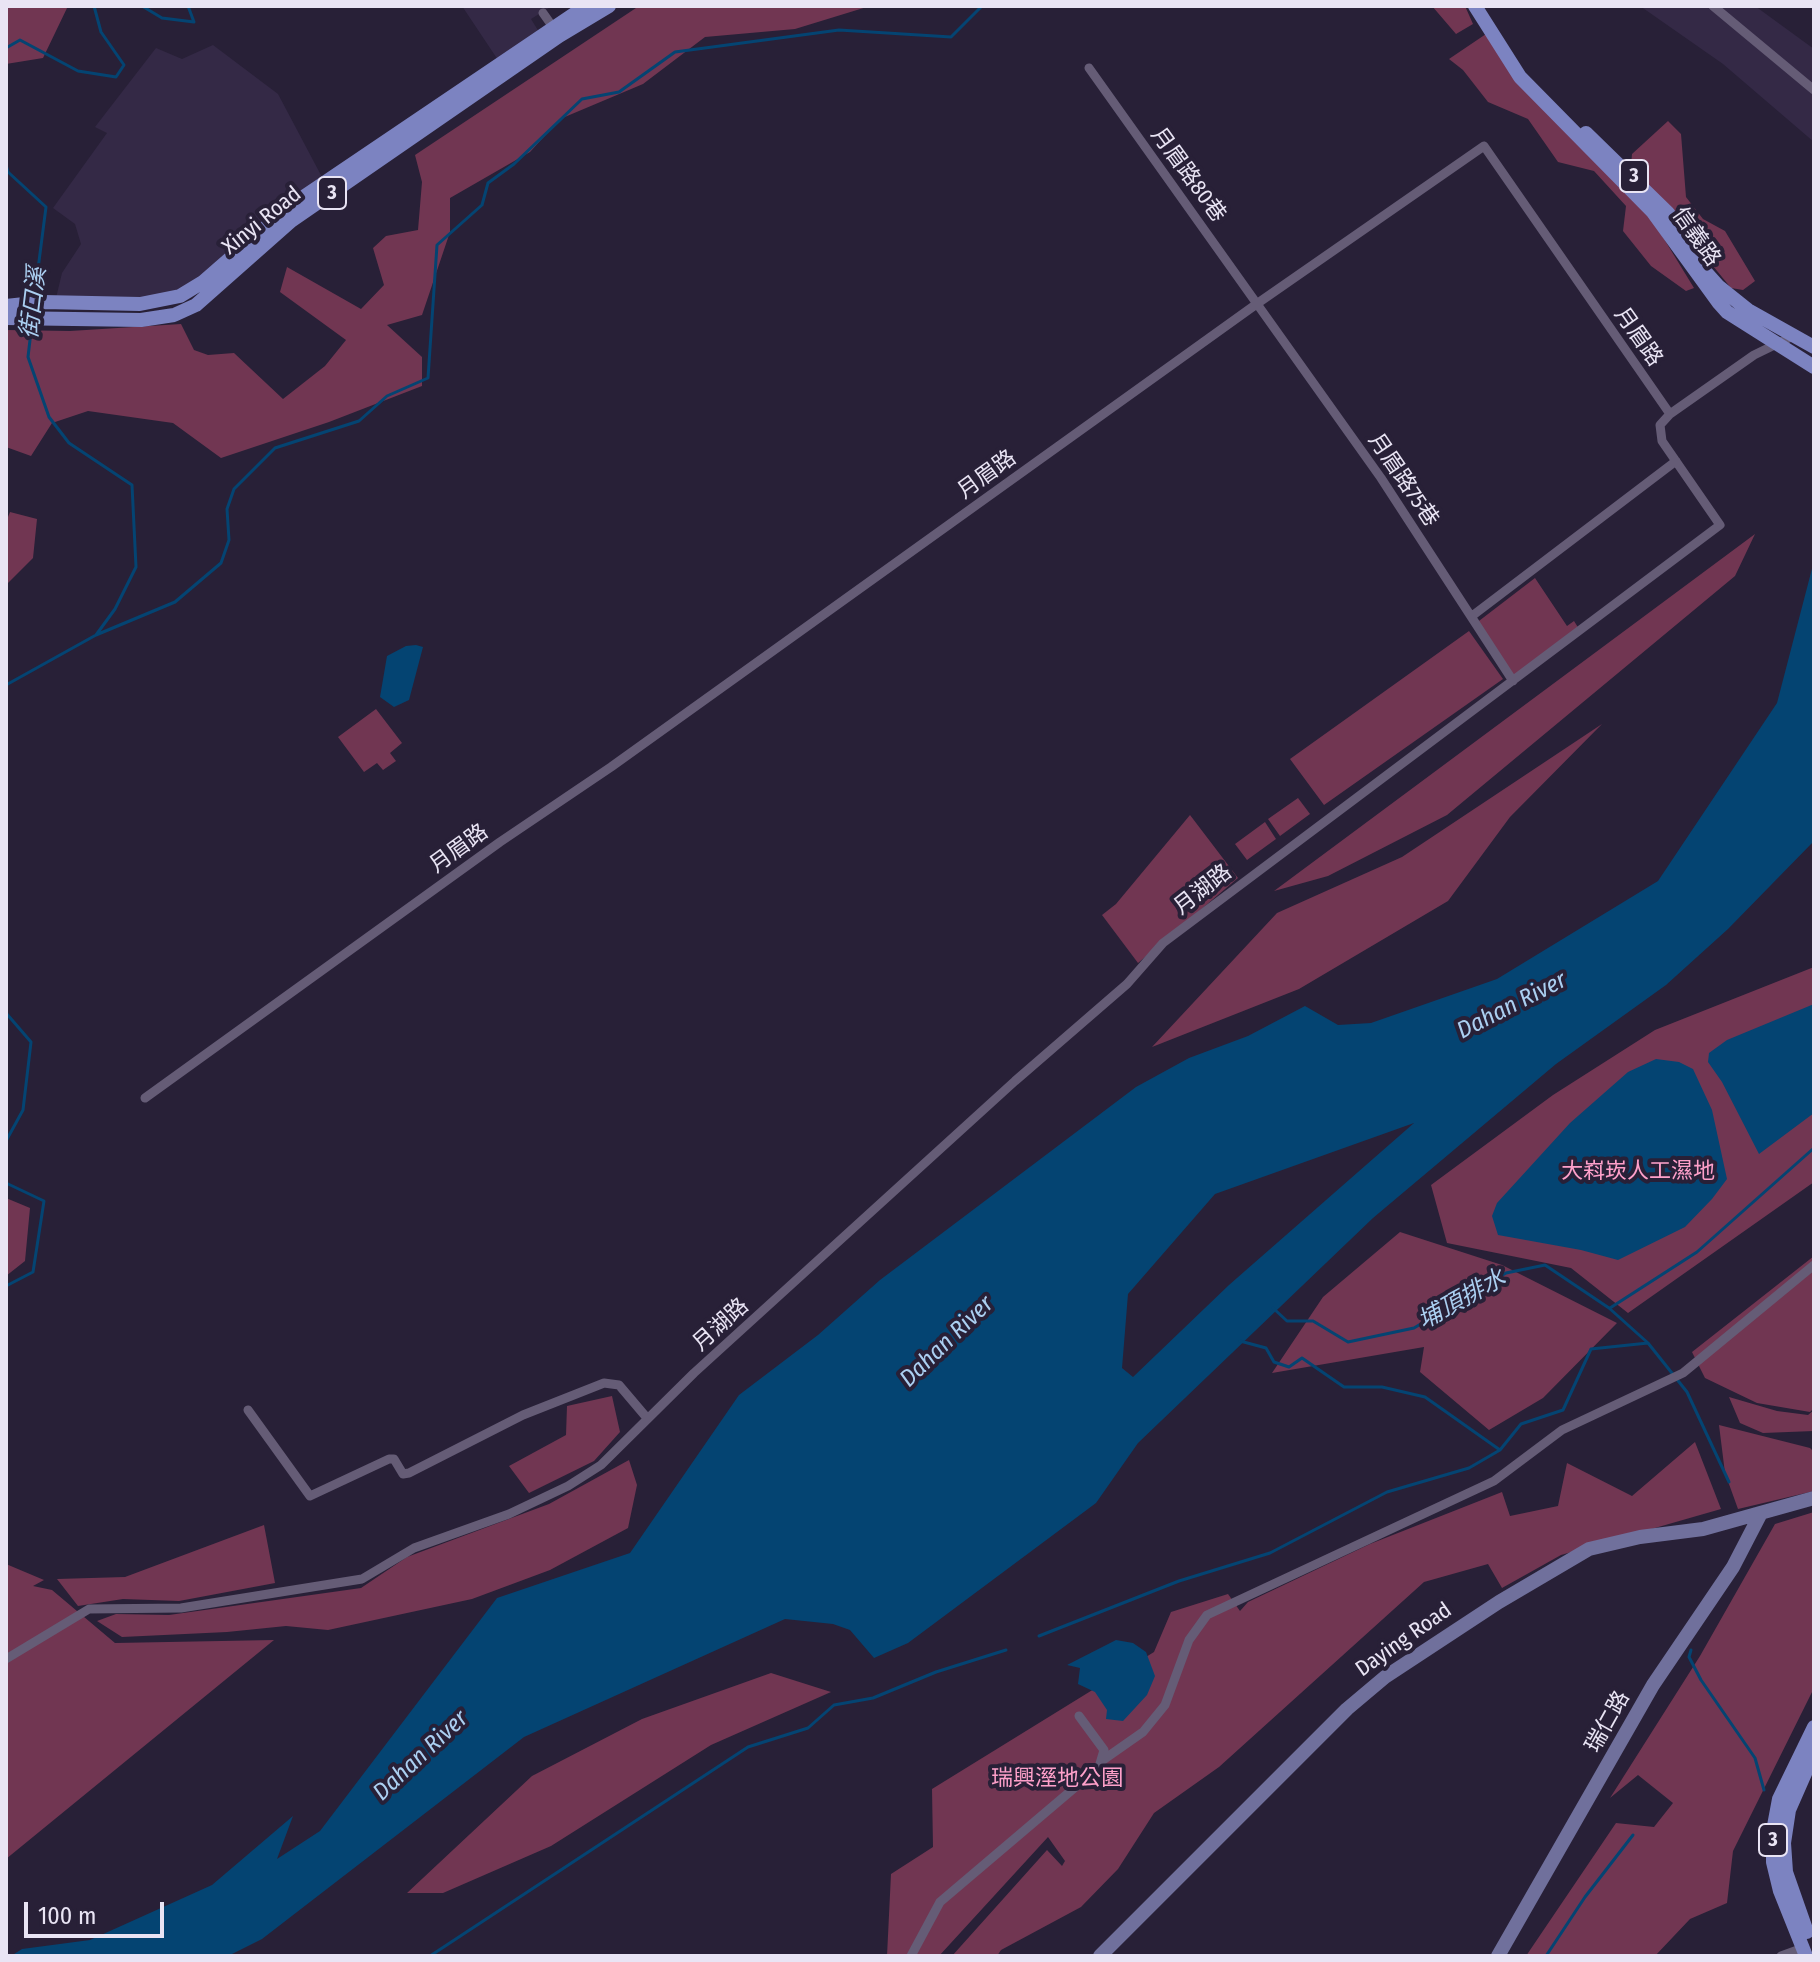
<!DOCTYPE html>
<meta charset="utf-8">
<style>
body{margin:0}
#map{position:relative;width:1820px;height:1962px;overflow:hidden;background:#282037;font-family:"Fira Sans Condensed",sans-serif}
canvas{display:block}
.frame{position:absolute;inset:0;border:8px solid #e9e4f4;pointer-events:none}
.scale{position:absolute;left:24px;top:1902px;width:140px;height:36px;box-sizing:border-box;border:4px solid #e9e4f4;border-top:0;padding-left:10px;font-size:24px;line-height:28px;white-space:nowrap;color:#e9e4f4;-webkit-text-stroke:6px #282037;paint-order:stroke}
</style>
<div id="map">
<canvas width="1820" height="1962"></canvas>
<div class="frame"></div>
<div class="scale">100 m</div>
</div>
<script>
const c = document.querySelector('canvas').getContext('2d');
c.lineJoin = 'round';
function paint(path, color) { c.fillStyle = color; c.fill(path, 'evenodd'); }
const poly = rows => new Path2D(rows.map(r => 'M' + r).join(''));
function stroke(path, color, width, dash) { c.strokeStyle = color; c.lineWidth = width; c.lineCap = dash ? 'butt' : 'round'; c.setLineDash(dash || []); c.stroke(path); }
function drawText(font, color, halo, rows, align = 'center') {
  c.font = font + ' "Fira Sans Condensed","Noto Sans TC",sans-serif'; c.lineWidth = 8; c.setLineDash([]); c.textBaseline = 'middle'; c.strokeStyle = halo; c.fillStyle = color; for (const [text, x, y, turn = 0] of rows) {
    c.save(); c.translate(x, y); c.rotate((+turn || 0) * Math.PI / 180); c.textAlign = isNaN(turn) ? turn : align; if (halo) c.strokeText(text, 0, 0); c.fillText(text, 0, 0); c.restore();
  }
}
const built = poly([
 [462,6,552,6,531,19,539,32,498,60],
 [1640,6,1755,6,1814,49,1814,142,1723,64],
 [213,45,278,94,323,179,182,292,157,301,55,302,62,273,81,244,75,224,53,208,107,133,95,127,156,48,182,59]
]);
const green = poly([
 [6,6,68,6,43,58,6,64],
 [639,6,870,6,795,29,705,37,643,84,560,119,530,152,450,198,450,232,422,315,387,325,422,357,422,386,329,422,221,458,173,423,88,411,52,423,31,456,6,447,6,330,70,331,181,324,194,350,208,355,234,353,283,399,325,366,346,340,280,292,287,267,361,309,384,285,373,248,386,236,418,230,422,182,415,155],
 [1432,6,1465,6,1473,24,1456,34],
 [1486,34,1650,216,1694,288,1686,291,1651,266,1623,231,1626,206,1594,171,1558,162,1528,119,1488,102,1463,70,1449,59],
 [1668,121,1681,134,1686,197,1703,219,1725,231,1755,281,1743,290,1731,288,1631,166,1632,154],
 [10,512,37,519,33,558,6,585,6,522],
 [1755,534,1735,576,1447,815,1328,876,1274,891],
 [1535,578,1567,626,1574,621,1579,629,1513,679,1475,624],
 [1469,631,1503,679,1324,805,1290,759],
 [376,709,402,743,390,753,396,761,383,770,377,763,364,772,338,737],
 [1602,724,1510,817,1448,901,1299,989,1152,1047,1277,913,1402,857],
 [1298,798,1310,814,1280,836,1268,819],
 [1190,815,1238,878,1138,963,1102,915,1116,904],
 [1265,822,1276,839,1247,860,1235,844],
 [1814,967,1814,1182,1628,1313,1571,1268,1447,1243,1431,1185,1553,1095,1655,1030],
 [6,1198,30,1208,25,1261,6,1276],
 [1400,1232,1502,1265,1617,1323,1543,1398,1489,1430,1420,1372,1424,1347,1272,1373,1323,1297],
 [1814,1256,1814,1408,1810,1412,1757,1403,1705,1378,1692,1352],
 [612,1396,620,1432,594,1461,529,1493,509,1466,566,1435,567,1406],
 [1729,1397,1777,1411,1808,1415,1814,1410,1814,1431,1763,1433,1740,1423],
 [1719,1425,1810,1448,1814,1452,1814,1491,1738,1509,1725,1473],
 [1695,1442,1721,1509,1561,1555,1502,1588,1488,1564,1424,1582,1219,1767,1154,1813,1118,1869,1081,1907,1001,1950,997,1956,952,1956,1047,1850,1062,1866,1065,1861,1048,1837,939,1956,887,1956,891,1874,933,1847,932,1789,1154,1652,1171,1612,1228,1594,1240,1611,1248,1602,1370,1544,1502,1492,1510,1516,1558,1506,1567,1463,1632,1496],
 [629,1460,637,1485,628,1528,550,1570,472,1599,328,1630,286,1626,227,1632,122,1637,97,1621,116,1614,169,1615,361,1588,407,1557,549,1504],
 [1814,1512,1814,1688,1733,1851,1727,1903,1690,1919,1655,1956,1526,1956,1616,1823,1654,1827,1673,1803,1638,1775,1610,1798,1700,1656,1775,1524],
 [264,1525,275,1583,179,1601,123,1599,78,1606,57,1579,125,1577],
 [6,1564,44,1580,33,1586,52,1590,115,1643,274,1640,6,1859],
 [771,1673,831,1692,711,1745,551,1846,443,1893,407,1893,532,1776,642,1719]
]);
const water = poly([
 [1814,561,1814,841,1728,929,1666,985,1556,1064,1373,1218,1138,1443,1096,1503,908,1643,874,1658,850,1630,833,1624,785,1619,524,1737,262,1939,228,1956,11,1956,22,1949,90,1940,212,1885,293,1816,277,1859,320,1831,497,1598,630,1553,739,1395,818,1335,880,1280,1136,1087,1189,1058,1248,1036,1305,1006,1338,1025,1371,1023,1497,979,1658,881,1777,703],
 [1414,1123,1229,1285,1133,1377,1122,1368,1128,1294,1215,1194],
 [416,645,423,647,409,700,394,707,380,697,387,656,406,646],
 [1814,1004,1814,1113,1759,1154,1722,1082,1708,1062,1709,1053,1727,1040],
 [1656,1059,1679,1062,1693,1069,1712,1110,1727,1179,1712,1199,1685,1227,1618,1260,1581,1250,1498,1235,1492,1216,1497,1203,1570,1123,1628,1072],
 [1116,1640,1133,1643,1146,1652,1155,1676,1147,1695,1123,1721,1106,1719,1107,1710,1095,1692,1078,1684,1080,1668,1067,1665]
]);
const stream = poly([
 [142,6,162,18,194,22,188,6],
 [6,48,20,40,78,71,116,77,124,65,101,32,94,6],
 [6,165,8,172,46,207,34,300],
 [96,635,175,602,221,563,229,540,227,509,234,489,275,448,359,421,387,396,428,378,437,245,482,205,488,183,514,164,582,99,619,92,675,52,839,30,951,37,982,6],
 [6,685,96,635,115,609,136,567,132,485,69,443,49,417,28,357,32,323],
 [6,1013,31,1042,23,1110,6,1141],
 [6,1183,44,1201,33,1272,6,1286],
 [1273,1308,1287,1321,1313,1321,1348,1342,1414,1328,1506,1273,1545,1265,1609,1308,1648,1343,1687,1392,1729,1482],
 [1610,1308,1697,1252,1814,1148],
 [1240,1341,1266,1348,1274,1362,1289,1367,1302,1358,1344,1387,1382,1387,1425,1397,1500,1450],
 [1039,1636,1179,1581,1270,1553,1387,1492,1469,1468,1500,1450,1521,1424,1563,1410,1591,1349,1648,1343],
 [1691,1650,1689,1657,1701,1680,1755,1758,1764,1790],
 [430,1956,748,1747,808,1728,834,1705,873,1698,936,1672,1006,1650],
 [1546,1956,1585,1897,1633,1835]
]);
const street = poly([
 [1713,6,1814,90],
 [543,13,555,30],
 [1089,68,1381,478,1513,681],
 [1472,616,1676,461],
 [145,1098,500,842,611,767,1258,303,1484,146,1670,414,1754,355,1791,337],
 [248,1410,310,1496,389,1459,394,1459,403,1474,409,1473,523,1415,604,1383,619,1385,647,1418],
 [6,1659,89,1609,181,1608,362,1579,414,1548,509,1514,568,1486,601,1465,694,1373,1015,1081,1127,984,1163,943,1720,525,1662,441,1660,425,1670,414],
 [1103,1760,1143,1732,1165,1705,1189,1640,1207,1615,1494,1481,1562,1430,1683,1373,1814,1265],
 [911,1956,940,1902,1099,1767,1104,1750,1079,1716],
 [1781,1956,1803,1948]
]);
const secondary = poly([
 [1100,1956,1347,1709,1385,1677,1499,1602,1589,1549,1640,1537,1703,1529,1814,1498],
 [1498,1956,1653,1685,1733,1567,1761,1513]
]);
const primary = poly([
 [1475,6,1520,77,1652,211,1718,302,1727,312,1814,367],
 [1586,133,1668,213,1701,267,1718,286,1748,310,1814,347],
 [6,306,43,302,140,304,180,296,203,282,290,206,586,6],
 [6,318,141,320,174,315,196,305,291,221,559,36,609,6],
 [1807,1932,1786,1872,1784,1843,1789,1810,1814,1753],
 [1806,1956,1780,1891,1773,1862,1773,1831,1779,1799,1814,1727]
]);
const shields = [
 [1634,176,28],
 [332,193,28],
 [1773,1840,28]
];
const shieldNames = [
 ["3",1634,176],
 ["3",332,193],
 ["3",1773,1840]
];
const streetNames = [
 ["月眉路80巷",1188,175,54],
 ["Xinyi Road",262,221,-39],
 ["信義路",1696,237,55],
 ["月眉路",1638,337,55],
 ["月眉路",987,475,-36],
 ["月眉路75巷",1403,480,56],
 ["月眉路",459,849,-36],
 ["月湖路",1203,890,-38],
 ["月湖路",721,1325,-42],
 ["Daying Road",1404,1640,-35],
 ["瑞仁路",1608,1722,-61]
];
const parkNames = [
 ["大嵙崁人工濕地",1638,1172],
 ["瑞興溼地公園",1057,1779]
];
const waterNames = [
 ["街口溪",34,303,-83],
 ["Dahan River",1512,1006,-27],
 ["埔頂排水",1462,1300,-29],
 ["Dahan River",947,1342,-44],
 ["Dahan River",421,1756,-43]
];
paint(built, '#342946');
paint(green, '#713652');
paint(water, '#044472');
stroke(stream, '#044472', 3);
stroke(street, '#655c76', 9);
stroke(secondary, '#70709c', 14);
stroke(primary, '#7c83c1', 14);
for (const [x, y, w] of shields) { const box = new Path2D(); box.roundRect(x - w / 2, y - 16, w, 32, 6); c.fillStyle = '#282037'; c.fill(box); stroke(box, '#e9e4f4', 2); }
drawText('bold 20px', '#e9e4f4', null, shieldNames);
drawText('22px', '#e9e4f4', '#282037', streetNames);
drawText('22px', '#fea0ca', '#282037', parkNames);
drawText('italic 24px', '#abcff1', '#282037', waterNames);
</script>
